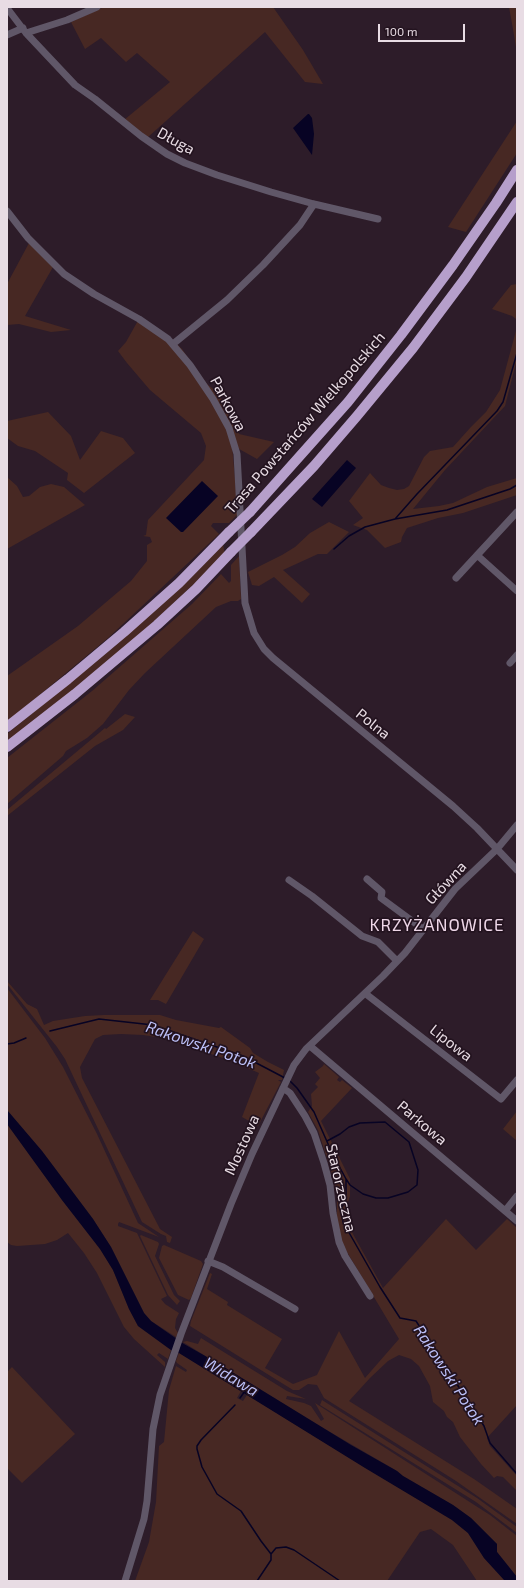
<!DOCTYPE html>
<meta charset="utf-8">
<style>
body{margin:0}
#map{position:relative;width:524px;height:1588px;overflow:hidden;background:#2d1c29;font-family:"Exo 2",sans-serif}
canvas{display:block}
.frame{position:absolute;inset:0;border:8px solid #e8dce4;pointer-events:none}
.scale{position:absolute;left:378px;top:24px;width:87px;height:18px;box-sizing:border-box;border:2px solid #e8dce4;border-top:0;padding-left:5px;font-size:12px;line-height:14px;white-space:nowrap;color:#e8dce4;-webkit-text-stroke:3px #23131f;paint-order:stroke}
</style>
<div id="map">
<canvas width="524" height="1588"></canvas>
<div class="frame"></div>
<div class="scale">100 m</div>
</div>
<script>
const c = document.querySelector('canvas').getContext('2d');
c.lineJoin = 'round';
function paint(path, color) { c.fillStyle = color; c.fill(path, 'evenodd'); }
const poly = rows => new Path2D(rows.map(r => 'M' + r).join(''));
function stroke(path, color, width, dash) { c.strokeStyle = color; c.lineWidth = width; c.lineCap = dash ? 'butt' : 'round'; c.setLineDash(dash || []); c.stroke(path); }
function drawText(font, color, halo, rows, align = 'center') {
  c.font = font + ' "Exo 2",sans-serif'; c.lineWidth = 3.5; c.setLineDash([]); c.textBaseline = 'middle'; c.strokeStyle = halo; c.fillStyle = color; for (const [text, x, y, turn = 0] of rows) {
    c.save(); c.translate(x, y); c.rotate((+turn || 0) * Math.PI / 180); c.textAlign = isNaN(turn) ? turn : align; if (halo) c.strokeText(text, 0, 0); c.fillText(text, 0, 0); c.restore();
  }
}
const green = poly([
 [104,7,273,7,303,50,323,84,305,82,265,32,147,138,124,120,170,82,137,53,126,62,101,38,85,49,71,22],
 [509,7,517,7,517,53,514,35],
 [517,121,517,153,466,232,448,227],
 [29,243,53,267,25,316,71,330,51,332,19,324,7,325,7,284],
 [517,284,517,321,516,319,512,316,492,309,511,285],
 [140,317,173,340,182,349,207,384,218,393,229,411,239,434,274,442,257,459,232,445,238,514,229,523,213,523,211,526,219,534,108,638,7,722,7,676,78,626,131,581,147,561,147,545,152,542,150,537,143,536,146,535,148,520,204,460,206,446,201,433,150,390,127,363,118,351,126,342],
 [517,327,517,359,505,406,445,470,413,509,439,506,453,503,487,487,517,478,517,495,463,513,438,518,407,528,402,537,401,542,385,548,367,530,353,525,363,518,349,501,370,473,381,485,389,488,397,490,404,489,409,486,424,457,430,451,453,447,470,428,486,412,500,390],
 [48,412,71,436,80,460,101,431,123,438,135,453,84,493,67,480,68,473,35,451,18,446,7,438,7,421],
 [7,477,17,486,23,497,29,496,40,487,51,484,64,487,85,505,7,549],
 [329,522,349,532,327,554,318,554,283,570,310,594,302,603,274,577,259,586,252,585,248,572,282,555,295,547,310,533],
 [223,544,225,555,123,650,7,743,7,734,117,644],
 [239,556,241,599,238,601,231,601,216,607,145,673,129,690,103,724,87,738,66,751,63,756,7,804,7,758,92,691,192,604,221,574,229,583,231,581,231,565],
 [125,714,135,717,123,730,95,746,7,816,7,810,105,728,106,729],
 [193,931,204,939,166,1004,158,1000,150,1000],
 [7,981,27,1004,37,1009,44,1025,53,1021,85,1016,104,1015,160,1015,176,1020,219,1028,221,1027,250,1048,253,1053,268,1062,284,1070,282,1080,278,1080,281,1082,258,1126,242,1117,259,1073,226,1059,163,1038,143,1035,121,1034,103,1035,95,1039,80,1067,82,1078,160,1229,172,1237,170,1243,167,1242,166,1236,161,1234,142,1222,65,1059,57,1047,7,984],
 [7,988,45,1038,63,1067,97,1134,138,1223,159,1237,119,1222,118,1224,118,1226,137,1233,167,1296,161,1299,165,1304,179,1313,176,1319,175,1328,178,1333,176,1337,151,1321,144,1313,111,1247,93,1219,42,1151,7,1110],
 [324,1064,339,1077,337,1080,340,1082,342,1080,352,1088,321,1121,350,1179,350,1196,345,1211,346,1218,353,1234,383,1288,446,1219,476,1250,507,1219,517,1228,517,1405,487,1438,490,1446,517,1476,517,1491,503,1477,497,1476,494,1478,481,1464,460,1437,453,1422,447,1417,444,1411,433,1402,430,1386,419,1366,411,1359,399,1355,388,1361,370,1378,349,1401,474,1479,517,1509,517,1524,456,1481,324,1398,317,1385,308,1384,299,1390,293,1390,190,1326,191,1321,210,1273,212,1274,207,1289,228,1302,227,1305,282,1339,265,1368,293,1384,317,1375,339,1331,365,1378,399,1339,341,1242,337,1219,337,1195,333,1177,318,1130,308,1112,312,1106,311,1094,318,1087,315,1084,320,1078,315,1072,323,1066],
 [517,1111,517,1141,503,1129],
 [7,1124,62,1200,100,1249,113,1270,129,1309,138,1326,171,1350,168,1359,159,1353,157,1355,165,1362,165,1367,134,1339,124,1327,97,1273,84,1253,68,1233,57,1240,45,1244,17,1246,11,1245,7,1242],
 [141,1235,158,1242,159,1244,155,1256,174,1295,180,1301,177,1305,168,1295,140,1236],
 [164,1245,201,1261,203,1264,191,1298,189,1300,178,1295,159,1258,162,1246],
 [201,1338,287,1391,306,1399,287,1396,286,1399,304,1403,311,1406,321,1421,324,1419,315,1403,490,1515,517,1536,517,1577,497,1552,497,1544,471,1518,453,1505,403,1476,397,1471,325,1429,219,1364,208,1359,207,1357,183,1342,187,1341,198,1344],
 [179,1353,241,1391,237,1398,243,1401,247,1395,452,1520,468,1533,484,1558,505,1581,477,1581,453,1545,431,1529,420,1532,387,1581,135,1581,149,1542,156,1502,159,1446,164,1442,169,1390,176,1366,186,1372,187,1370,177,1363,176,1361],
 [12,1367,75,1434,22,1483,7,1468,7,1372],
 [322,1400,477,1498,517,1527,517,1533,476,1502,320,1405]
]);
const water = poly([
 [308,114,309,114,312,118,314,134,312,155,293,128],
 [347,460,356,468,322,507,312,499],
 [202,481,218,496,183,532,181,532,166,518],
 [7,1110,42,1151,93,1219,111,1247,144,1313,151,1321,184,1344,207,1357,208,1359,219,1364,351,1445,397,1471,403,1476,453,1505,471,1518,497,1544,497,1552,517,1577,517,1581,505,1581,484,1558,468,1533,452,1520,365,1468,179,1353,171,1350,138,1326,129,1309,113,1270,100,1249,62,1200,7,1124]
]);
const stream = poly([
 [395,519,417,494,497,411,503,402,517,353],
 [334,549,349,536,365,527,395,519,447,510,510,489,517,485],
 [50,1031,99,1019,153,1025,243,1056,285,1078],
 [7,1044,14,1043,26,1038],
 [290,1081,297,1088,314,1112,332,1153,346,1179,346,1195,342,1208,343,1222,380,1287,400,1318,416,1321,484,1426,490,1443,517,1474],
 [327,1141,340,1134,349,1127,360,1123,385,1122,409,1142,418,1170,417,1185,408,1192,388,1198,376,1198,363,1194,350,1185,346,1179],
 [240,1398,245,1391],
 [235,1405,201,1440,197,1446,197,1449,202,1467,217,1494,241,1511,261,1541,271,1554,271,1560,257,1581],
 [271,1554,276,1548,286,1547,294,1550,340,1581]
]);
const minor = poly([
 [7,8,26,33,75,85,95,99,141,136,167,154,185,163,217,175,271,192,314,204,378,219],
 [26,33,67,20,97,7],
 [7,35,23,28],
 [7,211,28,238,64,274,94,294,139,319,168,339,190,365,213,399,229,428,237,454,245,603,254,633,264,649,273,658,453,806,477,828,517,870],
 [173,344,227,300,263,265,300,225,314,204],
 [477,555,517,591],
 [456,578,517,512],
 [510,663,517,655],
 [367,879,382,892,381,898,423,929],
 [289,880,312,896,362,936,378,942,397,961],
 [366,994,501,1099,517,1080],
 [310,1046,517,1221],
 [283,1088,290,1093,305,1116,314,1133,324,1163,330,1185,333,1213,339,1242,345,1256,370,1296],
 [505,1211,517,1196],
 [208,1261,223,1267,295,1309],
 [125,1581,144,1519,147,1501,153,1429,160,1395,181,1334,231,1204,252,1154,294,1065,306,1049,383,976,405,953,455,889,497,849,517,825]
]);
const highway = poly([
 [250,512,348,402,401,335,453,265,496,203,517,170],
 [251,532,314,466,357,416,413,348,466,277,517,202],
 [7,727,68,679,124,632,179,583,229,532],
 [7,747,75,694,157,625,196,589,231,552]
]);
const highwayBridge = poly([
 [229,532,250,512],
 [231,552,251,532]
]);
const streetNames = [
 ["Długa",176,141,29],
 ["Parkowa",228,404,62],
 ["Trasa Powstańców Wielkopolskich",305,423,-49],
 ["Polna",373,724,39],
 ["Główna",446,883,-47],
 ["Lipowa",451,1043,38],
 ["Parkowa",422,1123,40],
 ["Mostowa",242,1145,-66],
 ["Starorzeczna",341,1188,77]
];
const waterNames = [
 ["Rakowski Potok",201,1045,19],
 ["Rakowski Potok",449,1375,57],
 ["Widawa",231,1377,31]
];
const quarterNames = [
 ["KRZYŻANOWICE",437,925]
];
paint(green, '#472823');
paint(water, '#070324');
stroke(stream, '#070324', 1.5);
stroke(minor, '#605768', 7);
stroke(highway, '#b69fcb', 10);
stroke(highwayBridge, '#b69fcb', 10);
drawText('15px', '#e8dce4', '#23131f', streetNames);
drawText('italic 16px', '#bbbff7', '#23131f', waterNames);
c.letterSpacing = '1px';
drawText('17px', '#eed7e8', '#23131f', quarterNames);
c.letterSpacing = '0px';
</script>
